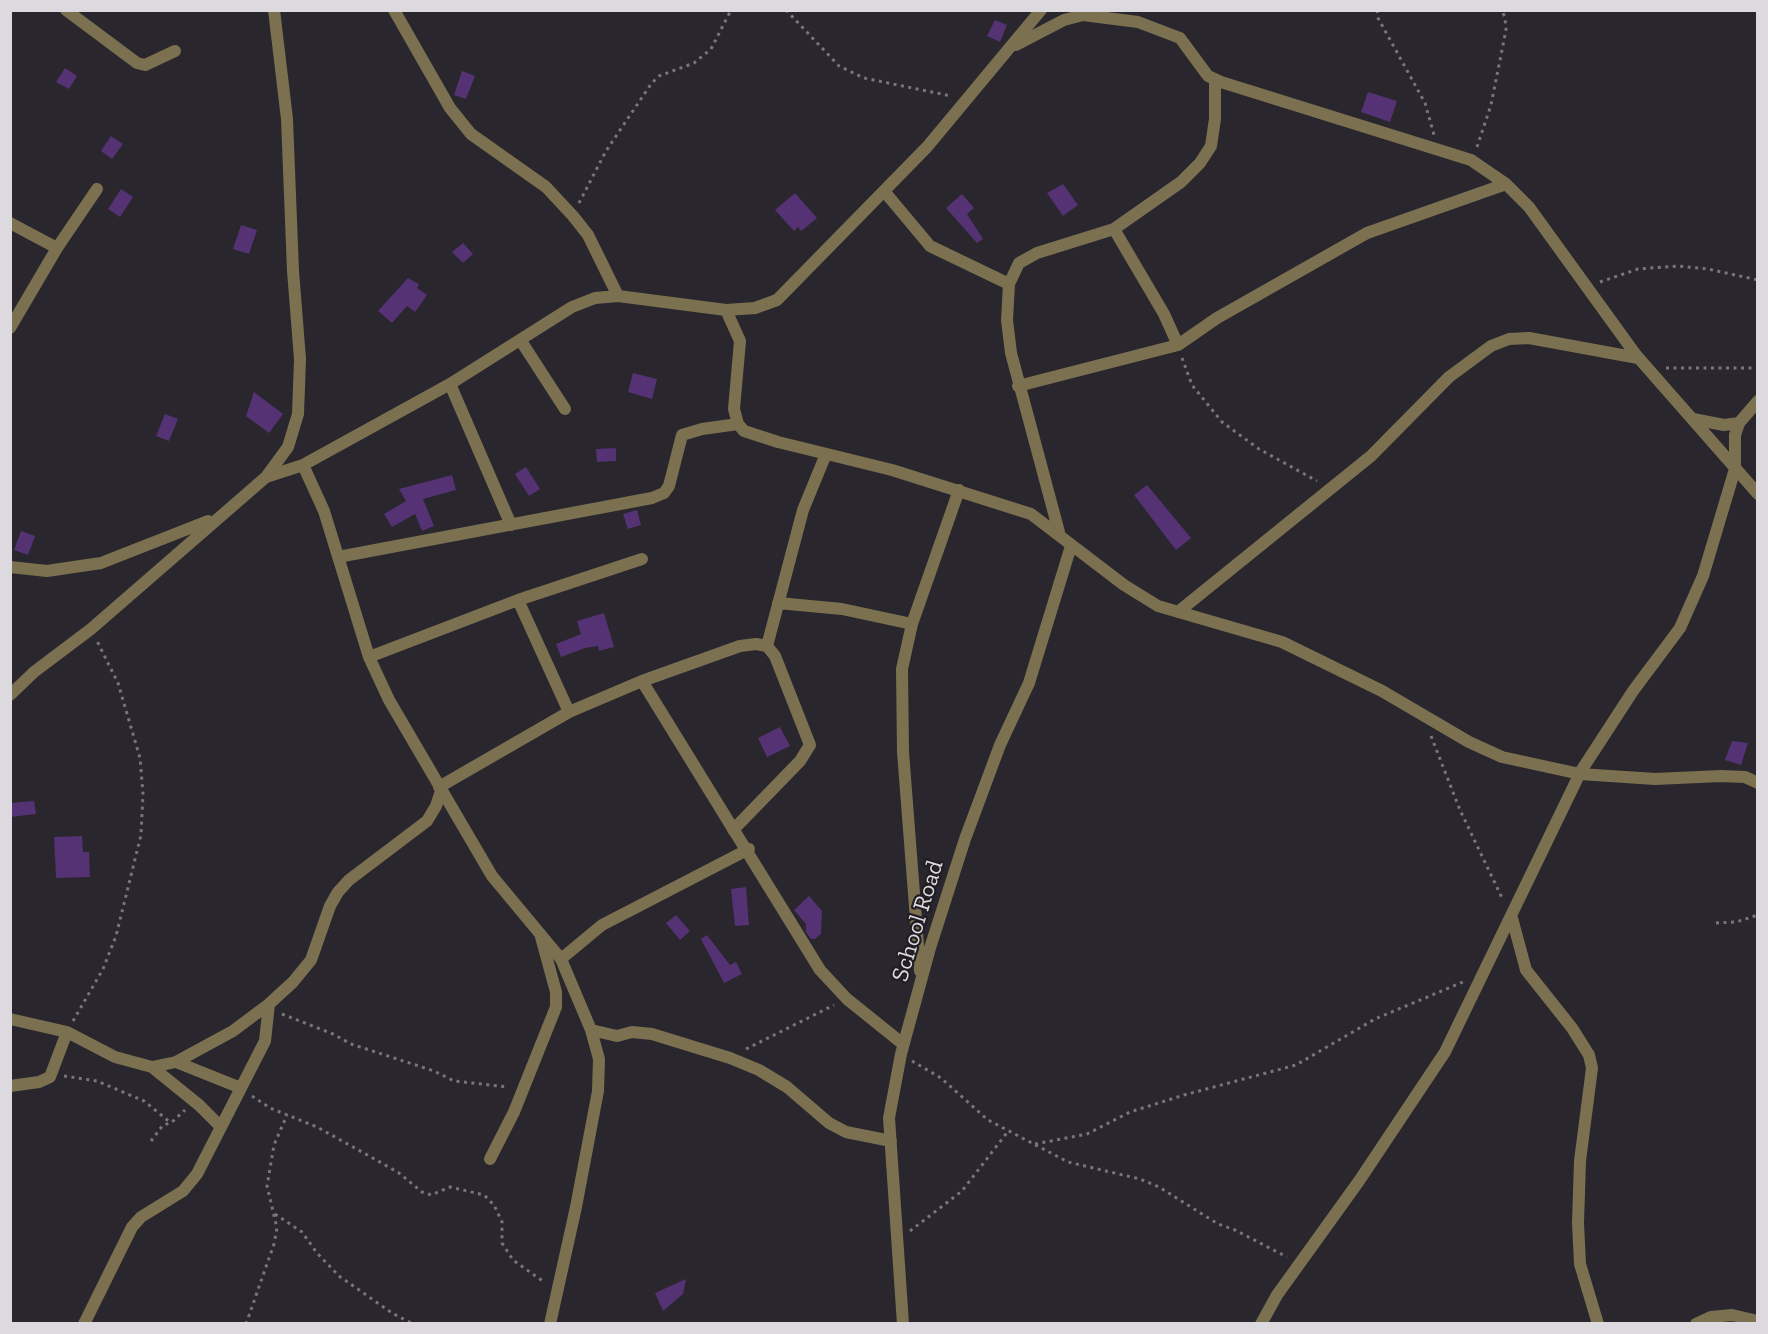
<!DOCTYPE html>
<style>
body{margin:0}
#map{position:relative;width:1768px;height:1334px;overflow:hidden;background:#29262d;font-family:"Zilla Slab",serif}
canvas{display:block}
.frame{position:absolute;inset:0;border:12px solid #dddadf;pointer-events:none}
</style>
<div id="map">
<canvas width="1768" height="1334"></canvas>
<div class="frame"></div>
</div>
<script>
const c = document.querySelector('canvas').getContext('2d');
c.lineJoin = 'round';
function paint(path, color) { c.fillStyle = color; c.fill(path, 'evenodd'); }
const poly = rows => new Path2D(rows.map(r => 'M' + r).join(''));
function stroke(path, color, width, dash) { c.strokeStyle = color; c.lineWidth = width; c.lineCap = dash ? 'butt' : 'round'; c.setLineDash(dash || []); c.stroke(path); }
function drawText(font, color, halo, rows, align = 'center') {
  c.font = font + ' "Zilla Slab",serif'; c.lineWidth = 4.5; c.setLineDash([]); c.textBaseline = 'middle'; c.strokeStyle = halo; c.fillStyle = color; for (const [text, x, y, turn = 0] of rows) {
    c.save(); c.translate(x, y); c.rotate((+turn || 0) * Math.PI / 180); c.textAlign = isNaN(turn) ? turn : align; if (halo) c.strokeText(text, 0, 0); c.fillText(text, 0, 0); c.restore();
  }
}
const building = poly([
 [995,20,1007,25,1000,42,987,36],
 [65,68,77,76,69,89,56,82],
 [462,71,475,76,466,99,454,95],
 [1368,92,1397,101,1390,122,1361,112],
 [111,136,123,144,112,159,101,151],
 [1063,184,1078,205,1063,216,1047,193],
 [121,189,133,197,120,217,108,209],
 [795,193,817,218,801,231,798,227,794,231,775,210],
 [962,194,974,208,967,214,983,239,977,243,946,208],
 [241,225,257,230,249,254,233,249],
 [463,243,473,254,463,263,452,252],
 [408,278,419,284,417,288,427,295,415,312,407,306,392,323,378,311],
 [633,373,657,379,652,399,628,392],
 [254,392,283,414,269,433,246,416],
 [165,414,178,419,169,441,156,436],
 [616,448,616,461,597,462,596,449],
 [526,467,540,489,529,496,515,474],
 [452,475,456,490,423,499,434,526,422,531,415,514,392,527,384,514,406,501,399,489],
 [1147,485,1191,538,1176,550,1134,495],
 [637,510,641,525,628,529,623,514],
 [21,531,35,536,28,555,14,550],
 [604,613,614,647,599,651,598,646,585,648,561,657,556,644,581,634,577,621],
 [780,727,790,746,767,757,758,738],
 [1732,741,1748,743,1741,765,1725,760],
 [34,801,36,814,10,817,10,803],
 [82,836,83,852,89,852,90,877,56,878,54,837],
 [746,887,749,925,735,926,731,889],
 [809,896,822,911,821,934,815,939,811,939,806,932,806,924,794,910],
 [676,915,690,931,680,940,666,923],
 [707,935,730,965,736,962,742,974,724,983,701,939],
 [686,1279,683,1294,663,1311,655,1293]
]);
const path = poly([
 [786,10,839,66,864,78,951,96],
 [1377,10,1378,18,1425,103,1434,135],
 [1477,147,1491,105,1506,30,1505,17,1501,10],
 [579,203,606,151,651,84,659,76,694,63,711,49,731,10],
 [1600,282,1638,269,1678,266,1708,269,1758,280],
 [1182,358,1192,385,1222,422,1259,449,1317,481],
 [1666,368,1758,368],
 [1431,736,1460,810,1503,900],
 [1716,923,1736,922,1758,915],
 [282,1014,333,1034,351,1044,434,1071,454,1081,508,1087],
 [73,1021,103,969,116,936,141,835,143,794,140,758,118,683,97,641],
 [746,1049,834,1005],
 [912,1061,941,1078,988,1120,1068,1162,1140,1179,1159,1187,1218,1224,1235,1230,1287,1257],
 [64,1076,97,1081,144,1101,171,1123],
 [252,1096,270,1108,317,1127,371,1157,399,1173,422,1192,431,1195,450,1187,484,1195,494,1205,502,1222,502,1243,513,1260,544,1282],
 [151,1141,163,1125,171,1123,185,1110],
 [1035,1144,1087,1134,1130,1112,1184,1095,1296,1065,1375,1019,1463,982],
 [275,1214,302,1232,317,1253,339,1276,392,1313,413,1324],
 [910,1231,962,1191,1009,1130],
 [246,1324,274,1244,277,1228,267,1186,274,1145,287,1115]
]);
const minor = poly([
 [66,10,137,63,145,65,175,51],
 [394,10,450,108,471,134,546,187,573,216,588,235,618,296],
 [1016,45,1064,20,1083,15,1138,22,1180,38,1208,76,1221,82,1471,160,1506,184,1529,207,1636,355,1758,494],
 [884,191,930,246,1009,284],
 [10,223,57,248],
 [1114,229,1164,314,1178,345],
 [726,310,740,341,734,409,738,424,744,431,778,442,892,470,1031,514,1124,585,1158,606,1282,642,1382,691,1469,742,1502,757,1580,774,1655,779,1721,776,1745,777,1758,783],
 [10,328,57,248,97,189],
 [521,341,565,409],
 [450,384,511,525],
 [1018,386,1178,345,1217,318,1367,233,1506,184],
 [1693,419,1724,425,1739,423],
 [303,465,324,511,369,657,389,700,492,876,561,959,591,1030,599,1059,598,1091,576,1207,550,1324],
 [266,477,303,465,450,384,572,307,595,298,618,296,726,310,755,308,777,300,927,147,1041,10],
 [1059,532,1011,353,1007,320,1009,284,1019,263,1037,253,1114,229,1181,182,1200,163,1211,146,1215,119,1215,79],
 [338,557,652,498,664,493,669,486,682,435,702,429,738,424],
 [10,567,47,571,101,563,208,521],
 [518,600,569,712],
 [778,603,842,609,912,624],
 [1178,612,1371,456,1449,377,1491,346,1509,339,1529,338,1638,358],
 [767,646,803,510,826,454],
 [369,657,518,600,642,559],
 [642,681,820,970,847,999,903,1044],
 [10,695,34,672,91,629,266,477,288,447,298,414,300,359,293,271,287,119,274,10],
 [439,787,569,712,642,681,740,646,756,644,767,646,775,656,810,745,800,761,733,830],
 [1512,918,1526,970,1572,1028,1589,1055,1592,1068,1580,1161,1578,1223,1580,1264,1598,1324],
 [561,959,602,925,749,849],
 [920,971,903,752,902,669,912,624,959,490],
 [10,1019,67,1032,115,1057,152,1067,176,1062,241,1088],
 [591,1030,617,1036,632,1032,652,1034,730,1058,759,1070,787,1087,829,1123,846,1132,891,1141],
 [176,1062,233,1031,269,1004,293,982,311,960,330,906,338,892,349,880,427,821,436,806,441,791],
 [152,1067,199,1105,221,1127],
 [10,1086,39,1082,50,1077,67,1032],
 [490,1159,514,1112,556,1007,556,992,541,937],
 [84,1324,132,1227,141,1217,183,1191,197,1174,265,1041,269,1004],
 [903,1324,889,1118,901,1054,930,948,965,839,1000,745,1029,683,1071,546],
 [1261,1324,1277,1295,1359,1181,1445,1052,1581,771,1633,691,1680,628,1703,576,1735,469,1735,435,1739,423,1758,401],
 [1696,1324,1711,1317,1732,1315,1758,1321]
]);
const streetNames = [
 ["School Road",918,921,-73]
];
paint(building, '#553274');
stroke(path, '#78757b', 3, [3, 4.5]);
stroke(minor, '#7b7150', 12);
drawText('24px', '#dddadf', '#201d23', streetNames);
</script>
